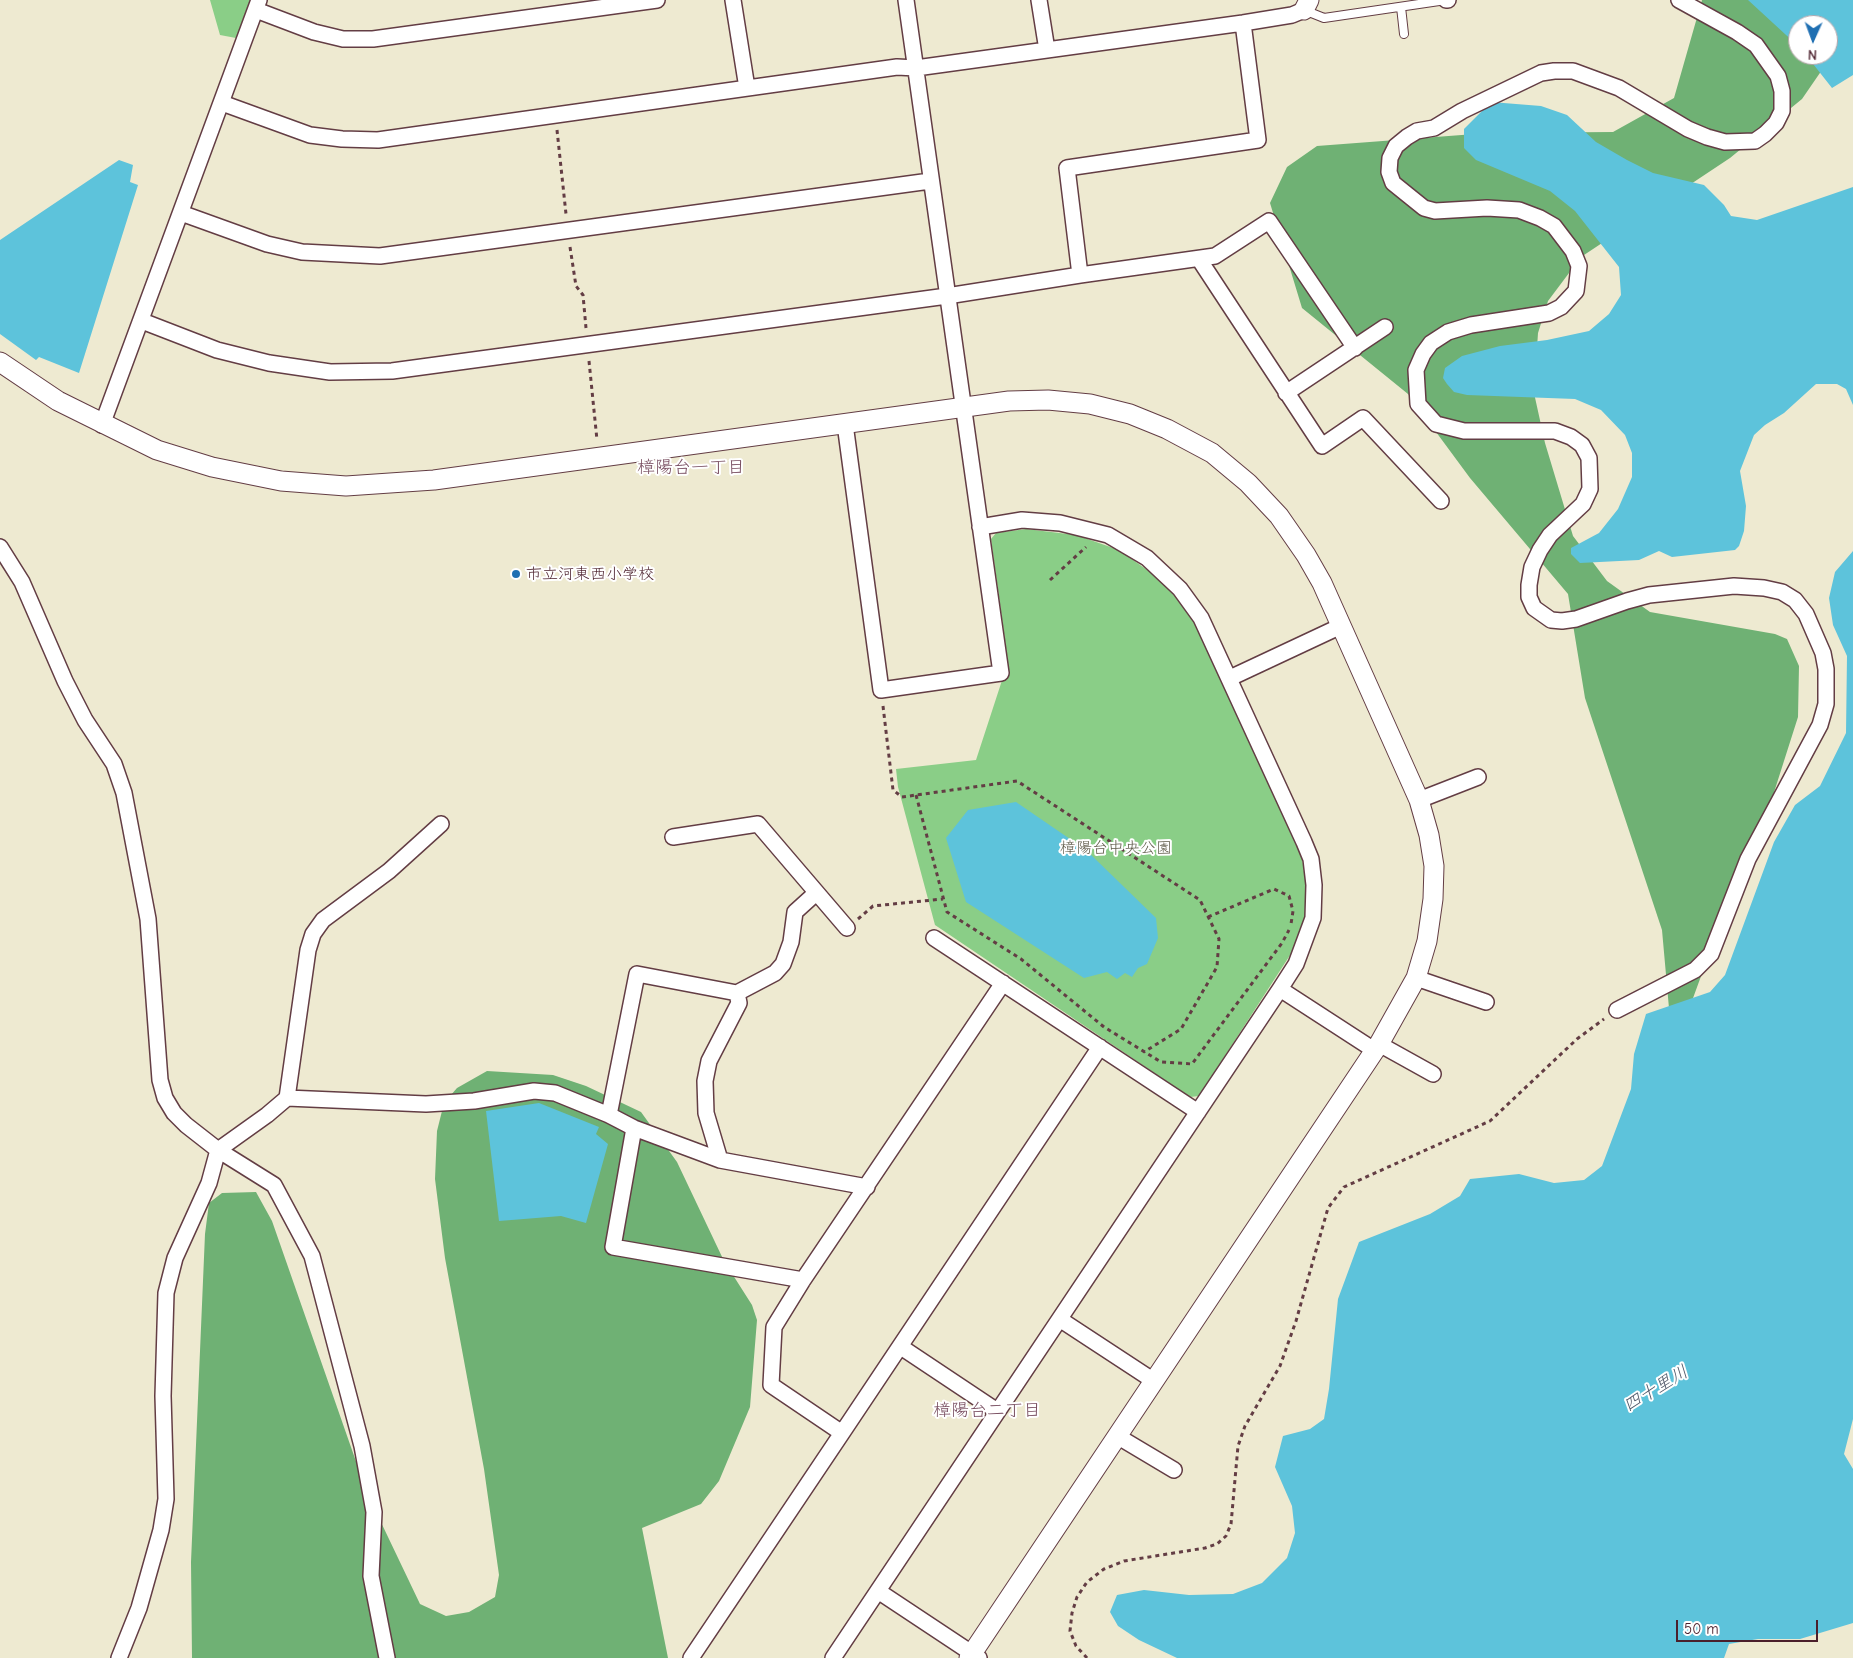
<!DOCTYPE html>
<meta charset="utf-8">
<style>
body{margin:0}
#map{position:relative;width:1853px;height:1658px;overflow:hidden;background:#eeead1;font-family:"Comic Neue",sans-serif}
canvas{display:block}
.north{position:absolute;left:1788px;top:15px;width:50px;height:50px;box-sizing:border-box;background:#fff;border:1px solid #b7a5aa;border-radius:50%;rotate:182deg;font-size:14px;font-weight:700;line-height:20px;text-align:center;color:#4a1f2b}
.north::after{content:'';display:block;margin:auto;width:18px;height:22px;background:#1f6fb2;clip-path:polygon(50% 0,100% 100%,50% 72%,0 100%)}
.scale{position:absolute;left:1676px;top:1620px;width:142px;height:22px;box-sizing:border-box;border:2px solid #4a1f2b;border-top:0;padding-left:6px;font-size:15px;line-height:18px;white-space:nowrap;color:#4a1f2b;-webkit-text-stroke:4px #fff;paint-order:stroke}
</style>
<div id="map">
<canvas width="1853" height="1658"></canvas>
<div class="north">N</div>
<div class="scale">50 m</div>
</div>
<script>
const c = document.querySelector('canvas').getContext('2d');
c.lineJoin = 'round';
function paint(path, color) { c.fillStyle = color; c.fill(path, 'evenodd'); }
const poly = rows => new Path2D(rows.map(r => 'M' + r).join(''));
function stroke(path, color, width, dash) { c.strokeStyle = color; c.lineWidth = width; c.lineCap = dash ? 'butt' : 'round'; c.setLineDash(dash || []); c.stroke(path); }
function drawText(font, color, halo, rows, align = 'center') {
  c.font = font + ' "Comic Neue","Klee One",sans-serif'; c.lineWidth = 4; c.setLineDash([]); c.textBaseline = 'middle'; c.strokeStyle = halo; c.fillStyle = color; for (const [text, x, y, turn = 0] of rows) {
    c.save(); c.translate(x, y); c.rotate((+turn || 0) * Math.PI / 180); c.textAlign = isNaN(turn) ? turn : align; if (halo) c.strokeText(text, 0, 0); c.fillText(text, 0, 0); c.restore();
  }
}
const green = poly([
 [210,0,250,0,236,38,220,35],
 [1026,529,1076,535,1119,550,1160,579,1176,596,1197,626,1302,858,1306,885,1305,917,1294,949,1199,1096,1190,1097,935,925,898,787,896,769,976,760,1008,662,991,539,996,533]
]);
const forest = poly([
 [1702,0,1853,0,1846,35,1802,99,1730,158,1581,257,1548,301,1538,333,1534,393,1545,443,1573,536,1607,581,1650,612,1775,634,1787,639,1799,666,1798,717,1769,808,1708,957,1673,1053,1662,930,1585,698,1568,594,1470,478,1408,394,1302,308,1270,203,1287,167,1317,146,1488,133,1613,132,1674,98],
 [1798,25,1828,25,1828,55,1798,55],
 [487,1071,553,1075,586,1086,641,1112,677,1162,724,1261,752,1305,757,1320,750,1407,719,1481,701,1504,642,1528,668,1658,192,1658,191,1562,205,1234,209,1203,222,1193,256,1192,272,1221,367,1493,420,1604,446,1616,469,1612,495,1597,499,1575,484,1469,445,1258,435,1179,437,1131,444,1103,457,1088]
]);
const water = poly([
 [1748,0,1853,0,1853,75,1832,88,1806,55,1828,55,1828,25,1798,25,1798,46],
 [1491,102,1541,106,1567,115,1596,142,1627,160,1653,173,1704,185,1724,205,1731,216,1757,220,1853,187,1853,449,1853,405,1846,389,1837,384,1816,384,1784,413,1765,425,1754,435,1740,471,1746,506,1744,531,1739,546,1735,550,1672,557,1659,551,1639,560,1580,563,1571,554,1571,548,1599,533,1618,509,1632,477,1632,453,1625,435,1601,410,1575,399,1467,395,1454,392,1447,384,1443,378,1445,368,1462,356,1500,346,1547,340,1589,331,1609,314,1621,295,1619,267,1575,211,1550,191,1476,160,1464,148,1464,129],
 [119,160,133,165,130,182,138,185,79,373,39,357,36,360,0,334,0,240],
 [1853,551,1853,1419,1844,1454,1853,1469,1853,1623,1800,1639,1758,1639,1729,1644,1724,1658,1177,1658,1139,1640,1118,1626,1110,1612,1117,1595,1144,1590,1189,1595,1233,1594,1262,1583,1287,1558,1295,1533,1292,1506,1275,1467,1283,1436,1310,1429,1324,1419,1329,1389,1338,1299,1359,1242,1430,1214,1460,1196,1470,1179,1519,1174,1554,1183,1584,1180,1602,1166,1631,1089,1634,1054,1646,1014,1710,992,1725,975,1774,842,1795,805,1820,786,1846,733,1847,656,1833,625,1829,598,1835,572],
 [1016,802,1086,850,1156,918,1158,938,1147,964,1138,968,1132,977,1125,973,1117,979,1107,972,1084,978,966,902,946,838,968,810],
 [539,1103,599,1127,596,1134,608,1144,586,1223,561,1216,499,1221,486,1111]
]);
const path = poly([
 [557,130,566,214],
 [570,247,576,286,583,295,586,328],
 [589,361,597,440],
 [1050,580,1086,547],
 [883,706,893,790,902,797,1017,781,1200,900,1219,939,1217,967,1181,1029,1144,1052],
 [916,795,947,912,1021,959,1104,1027,1161,1062,1192,1064,1282,943,1289,930],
 [1208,917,1274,889,1289,896,1293,911,1291,924],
 [858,919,873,906,943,899],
 [1087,1658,1076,1646,1070,1631,1072,1613,1077,1597,1087,1582,1104,1569,1124,1561,1205,1548,1217,1544,1226,1536,1231,1524,1238,1446,1245,1426,1280,1366,1296,1321,1328,1208,1344,1187,1490,1121,1577,1039,1604,1019]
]);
const service = poly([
 [1401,7,1404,34],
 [1304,10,1324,18,1446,0]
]);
const minor = poly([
 [733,0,747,88],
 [1039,0,1047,50],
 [1446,0,1448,0],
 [256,10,314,32,343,39,373,39,657,0],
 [222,103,310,135,342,139,378,140,897,67,916,68,1243,23,1292,15,1304,10],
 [181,213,267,244,302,252,380,256,930,181],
 [1199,259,1322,446,1363,418,1441,501],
 [1080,275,1215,256,1269,221,1355,348],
 [142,321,217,350,269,363,330,372,392,371,947,296,1080,275,1067,168,1258,140,1243,23],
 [1286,393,1385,327],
 [845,424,881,690,1001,673,906,0],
 [102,425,259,0],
 [0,547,22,582,65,681,85,720,114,764,124,793,148,919,160,1080,165,1098,174,1113,186,1125,218,1150,274,1185,312,1256,362,1446,374,1512,371,1576,387,1658],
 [1230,678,1341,626],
 [1419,800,1478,777],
 [673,837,758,824,847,928],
 [934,938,1198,1112],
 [1416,978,1486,1002],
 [1280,989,1374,1050],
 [737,993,775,973,783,964,791,942,795,912,816,893],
 [1617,1010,1695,970,1711,954,1748,859,1820,725,1826,704,1826,669,1823,653,1806,614,1795,600,1782,592,1764,588,1734,586,1649,595,1627,601,1576,619,1562,621,1551,620,1534,608,1529,597,1529,585,1532,567,1540,550,1550,535,1583,504,1590,489,1589,458,1582,445,1571,437,1555,431,1464,431,1436,424,1418,404,1416,370,1423,354,1431,343,1448,332,1471,325,1549,313,1561,307,1576,291,1579,266,1573,251,1554,226,1540,218,1519,210,1487,208,1435,211,1424,208,1393,183,1389,172,1390,158,1396,146,1407,137,1417,131,1434,128,1462,111,1541,73,1554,71,1573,71,1619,88,1688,129,1707,137,1725,142,1755,141,1765,134,1776,123,1782,111,1782,91,1778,76,1756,45,1737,32,1679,0],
 [1379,1044,1433,1074],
 [287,1098,426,1104,474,1101,534,1091,555,1093,609,1115,634,1128,720,1160,867,1187],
 [609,1115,637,974,737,993,739,1003,709,1061,705,1081,706,1113,720,1160],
 [634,1128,613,1247,803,1280],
 [1061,1320,1154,1381],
 [901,1347,997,1411],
 [842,1433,1100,1047],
 [1117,1436,1174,1470],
 [878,1591,979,1658],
 [119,1658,139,1608,161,1530,166,1499,163,1396,166,1293,175,1258,209,1183,218,1150,267,1115,287,1098,308,950,313,934,323,920,389,871,441,824],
 [691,1658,842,1433,771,1385,774,1327,803,1280,1003,983],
 [833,1658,1280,989,1296,964,1313,918,1314,885,1311,859,1304,842,1201,618,1180,589,1147,558,1108,535,1060,523,1022,520,980,527]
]);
const tertiary = poly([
 [1304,10,1309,0],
 [0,362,58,401,157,450,212,467,281,481,346,486,434,480,1009,401,1048,400,1090,404,1130,414,1167,429,1212,453,1248,483,1279,516,1306,555,1322,583,1419,800,1429,835,1434,866,1433,899,1427,941,1416,978,1379,1044,969,1658]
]);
const markers = [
 [516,574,5,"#1f6fb2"]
];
const poiNames = [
 ["市立河東西小学校",526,574]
];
const parkNames = [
 ["樟陽台中央公園",1116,848]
];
const neighbourhoodNames = [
 ["樟陽台一丁目",691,468],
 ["樟陽台二丁目",987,1411]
];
const waterNames = [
 ["四十里川",1656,1389,-31]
];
paint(green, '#8ace87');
paint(forest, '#6fb174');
paint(water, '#5dc3db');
stroke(service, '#633d44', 10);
stroke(minor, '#633d44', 18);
stroke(tertiary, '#633d44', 21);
stroke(path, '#633d44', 3, [4, 4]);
stroke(service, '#fff', 8);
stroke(minor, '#fff', 15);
stroke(tertiary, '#fff', 19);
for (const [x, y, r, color] of markers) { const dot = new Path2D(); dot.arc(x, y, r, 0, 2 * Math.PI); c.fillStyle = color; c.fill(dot); stroke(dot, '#fff', 2); }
drawText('16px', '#4a1f2b', '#fff', poiNames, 'left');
drawText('16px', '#605c4b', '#fff', parkNames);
drawText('18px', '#774c5f', '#fff', neighbourhoodNames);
drawText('italic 18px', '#515869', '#fff', waterNames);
</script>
